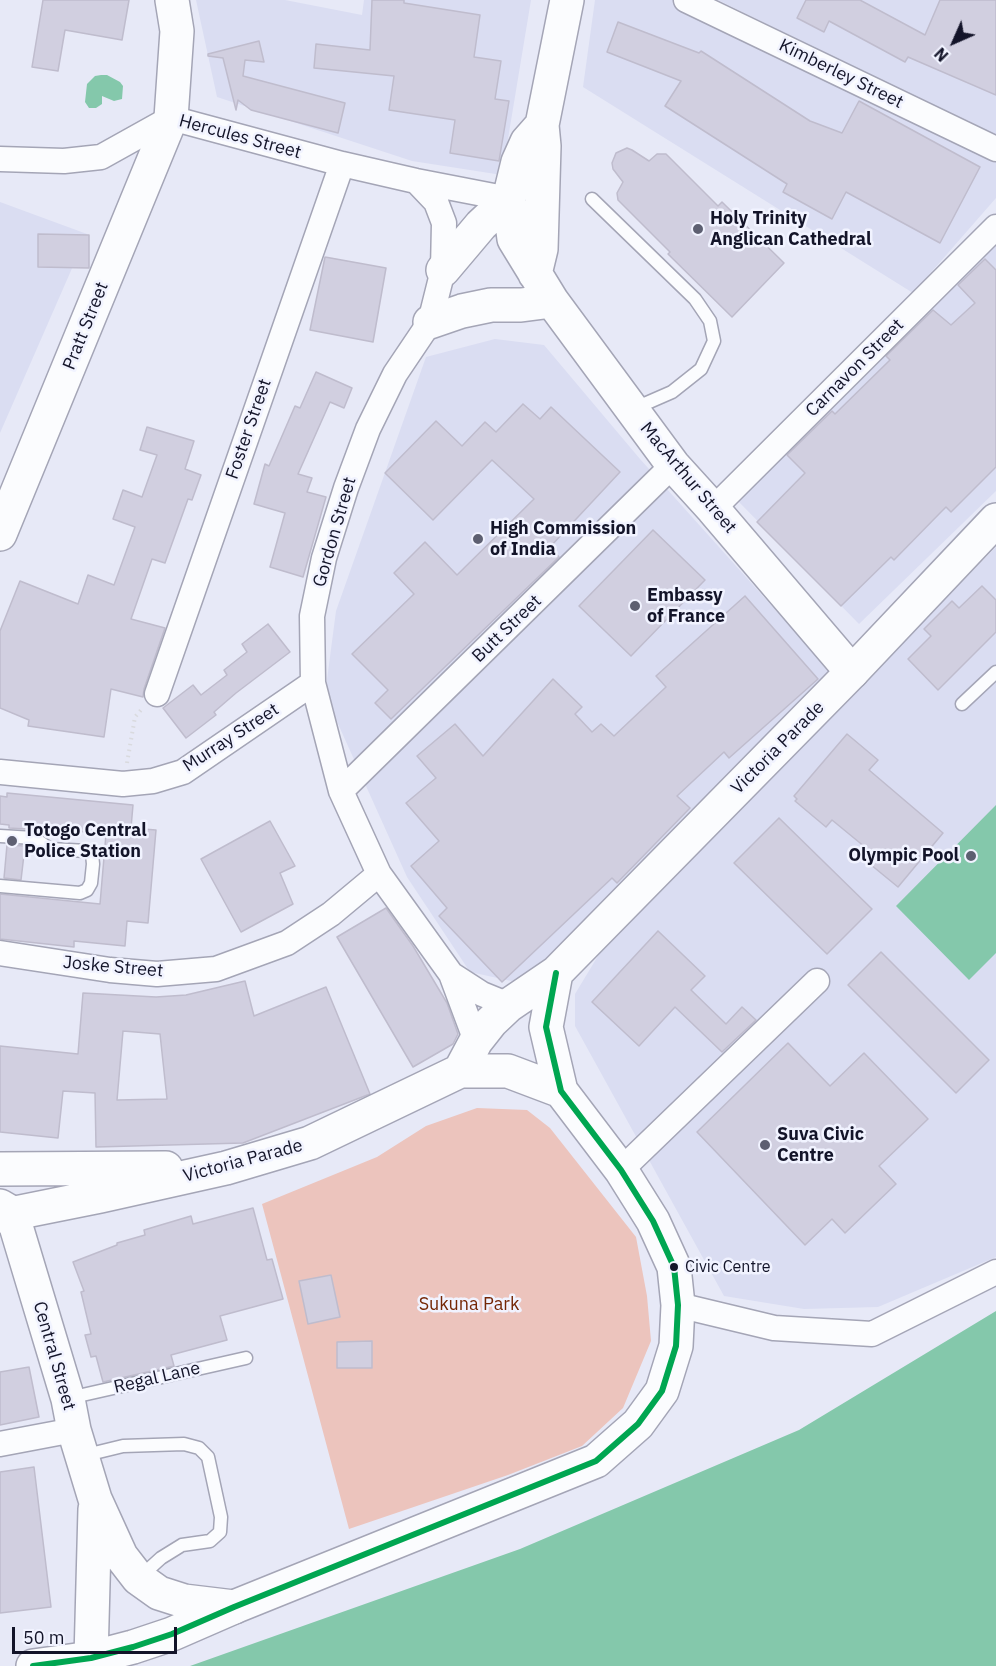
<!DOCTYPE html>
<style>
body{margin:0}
#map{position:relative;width:996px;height:1666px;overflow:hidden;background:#e7e9f7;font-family:"IBM Plex Sans",sans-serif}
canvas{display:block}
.north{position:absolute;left:924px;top:12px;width:60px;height:60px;-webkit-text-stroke:4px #f1f3ff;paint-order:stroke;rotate:225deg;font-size:16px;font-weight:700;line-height:24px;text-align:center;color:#131429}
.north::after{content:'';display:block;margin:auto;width:21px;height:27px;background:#131429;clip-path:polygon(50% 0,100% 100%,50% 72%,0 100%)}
.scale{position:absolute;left:12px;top:1627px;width:165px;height:27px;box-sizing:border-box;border:3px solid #131429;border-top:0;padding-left:8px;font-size:18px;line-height:21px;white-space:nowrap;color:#131429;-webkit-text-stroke:4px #f1f3ff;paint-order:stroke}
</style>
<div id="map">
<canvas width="996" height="1666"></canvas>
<div class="north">N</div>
<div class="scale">50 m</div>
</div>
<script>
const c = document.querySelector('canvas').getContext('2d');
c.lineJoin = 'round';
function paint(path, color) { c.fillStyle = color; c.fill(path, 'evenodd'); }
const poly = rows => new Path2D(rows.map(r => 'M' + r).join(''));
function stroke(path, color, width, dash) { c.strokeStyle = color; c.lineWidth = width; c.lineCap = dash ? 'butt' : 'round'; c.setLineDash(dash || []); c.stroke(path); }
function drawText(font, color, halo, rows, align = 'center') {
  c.font = font + ' "IBM Plex Sans",sans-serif'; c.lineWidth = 5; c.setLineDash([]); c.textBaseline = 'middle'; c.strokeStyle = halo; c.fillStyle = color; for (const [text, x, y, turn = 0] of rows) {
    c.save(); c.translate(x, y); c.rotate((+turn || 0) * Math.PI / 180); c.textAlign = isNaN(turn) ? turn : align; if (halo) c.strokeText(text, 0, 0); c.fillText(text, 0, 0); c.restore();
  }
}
const built = poly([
 [196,0,285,0,362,15,364,0,531,0,502,175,412,161,217,97],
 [595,0,673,0,996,159,996,198,913,293,583,87],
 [718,0,996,0,996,137],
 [0,202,87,234,0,433],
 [996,238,996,491,859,624,737,500],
 [495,339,544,345,640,459,832,673,525,984,470,972,407,877,325,695,336,611,426,357],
 [996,547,996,1257,878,1307,804,1309,724,1296,575,1026,575,994,607,941]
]);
const green = poly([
 [477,1108,527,1110,550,1128,636,1237,647,1296,651,1341,623,1408,582,1446,508,1475,349,1529,262,1204,377,1157,426,1126]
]);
const water = poly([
 [101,75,107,75,120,82,123,86,122,99,114,101,102,96,102,104,96,108,89,108,85,102,87,84,95,76],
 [996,805,996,953,969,980,896,906],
 [996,1311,996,1666,190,1666,520,1549,799,1430]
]);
const building = poly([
 [43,0,129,0,122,40,65,30,58,71,32,67,43,0],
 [372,0,404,0,404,3,480,15,474,57,501,61,495,99,509,101,499,161,450,153,455,120,389,110,394,76,314,68,316,44,370,50,372,0],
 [806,0,860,0,925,35,940,0,996,0,996,95,908,57,905,62,829,21,824,32,797,18,806,0],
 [618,22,699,53,701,51,810,121,842,133,859,101,980,167,940,243,846,192,832,219,783,192,787,184,665,106,681,81,607,52,618,22],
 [259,41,264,62,245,60,243,76,345,103,338,133,251,110,238,100,236,110,223,58,208,56,208,54,259,41],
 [627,148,632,150,649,161,657,154,666,154,718,206,722,202,784,263,732,317,668,254,670,252,618,200,617,193,623,182,613,169,612,163,616,153,627,148],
 [38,234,89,235,89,268,38,267,38,234],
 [325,257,386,268,373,342,310,330,325,257],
 [985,259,996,270,996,467,951,512,946,507,940,513,894,560,891,557,841,606,757,522,805,473,787,455,832,411,835,414,890,360,886,356,933,310,951,325,975,303,958,285,985,259],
 [316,372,352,388,344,408,330,402,298,474,312,478,307,492,326,497,303,577,270,567,285,513,254,504,265,464,269,466,295,406,300,408,316,372],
 [523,404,540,419,551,407,620,472,550,547,559,557,391,719,375,703,388,690,352,654,414,594,394,573,425,542,457,575,534,499,492,460,433,520,385,473,436,421,462,446,485,422,496,432,523,404],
 [147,427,194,441,185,469,201,475,192,500,188,499,165,563,152,559,131,619,165,628,144,689,143,697,111,689,104,737,28,726,29,720,0,708,0,631,20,581,78,604,88,575,114,585,135,527,113,519,123,490,142,497,157,455,140,450,147,427],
 [653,530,705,580,631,656,579,606,653,530],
 [982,586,996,600,996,632,938,690,908,659,931,636,924,629,952,601,959,608,982,586],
 [745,596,818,679,729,758,724,752,677,796,690,808,617,883,612,878,502,982,439,916,447,908,411,866,439,841,406,803,436,778,417,756,455,724,483,756,553,679,582,707,575,714,592,732,601,724,614,736,666,687,656,676,745,596],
 [268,624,290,652,236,693,214,712,216,715,186,738,163,708,193,685,201,695,227,675,224,670,247,652,242,644,268,624],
 [847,734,878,760,869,770,943,833,898,887,865,860,871,852,832,820,826,827,795,801,797,799,794,796,847,734],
 [7,793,133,805,131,828,156,830,148,923,127,921,125,946,74,941,74,947,0,939,0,894,100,904,106,834,26,826,26,829,9,828,9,825,0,824,0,796,7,797,7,793],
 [779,818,872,909,827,954,734,863,779,818],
 [270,821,295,866,280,873,293,904,241,932,201,859,270,821],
 [7,845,25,846,21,880,4,878,7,845],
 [386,908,413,946,447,1003,458,1034,453,1044,413,1067,337,937,386,908],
 [658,931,705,976,691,990,726,1024,742,1007,756,1020,722,1052,675,1007,639,1046,592,1002,658,931],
 [881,952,989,1060,956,1093,848,985,881,952],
 [245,981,254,1016,326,987,370,1094,243,1143,96,1147,95,1093,63,1091,58,1138,0,1132,0,1046,78,1054,83,993,156,997,186,995,245,981],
 [123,1031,160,1034,167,1099,117,1100,123,1031],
 [788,1043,830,1086,864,1053,928,1119,879,1166,896,1184,845,1233,832,1219,805,1245,697,1132,788,1043],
 [253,1208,267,1260,272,1259,283,1299,220,1316,227,1340,171,1355,174,1366,103,1382,96,1356,91,1357,85,1335,91,1334,81,1292,84,1291,73,1262,117,1245,117,1243,145,1235,144,1230,191,1216,193,1224,253,1208],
 [331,1275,340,1317,308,1324,299,1281,331,1275],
 [372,1341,372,1368,337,1368,337,1342,372,1341],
 [29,1367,39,1417,0,1425,0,1372,29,1367],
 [34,1467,51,1607,0,1613,0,1472,34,1467]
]);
const path = poly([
 [127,763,135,717,141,710]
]);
const service = poly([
 [592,199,695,299,710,321,714,341,701,369,672,392,633,409],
 [962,704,996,672],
 [0,836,34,838,50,849,87,851,92,854,93,864,91,883,87,890,80,893,0,886],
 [69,1398,246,1358],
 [82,1456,123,1446,184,1444,199,1448,208,1457,221,1517,220,1532,210,1541,182,1545,161,1558,139,1578]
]);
const minor = poly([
 [686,0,996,149],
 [0,159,64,161,101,157,171,118,342,164,416,181,509,199],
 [416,181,436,202,444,223,443,270,430,322,395,374,368,429,346,488,324,558,312,616,313,683,341,791,379,874,451,974,476,1041],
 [713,509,996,227],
 [157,694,342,164],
 [0,772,123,784,153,781,183,772,313,683],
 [341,791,673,465],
 [0,953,110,970,157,974,216,969,287,943,331,914,379,874],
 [451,974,482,994,509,1005],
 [621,1170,817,981],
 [678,1305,774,1328,872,1334,996,1272],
 [0,1444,74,1430]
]);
const secondary = poly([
 [0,534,171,118,177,31,172,0]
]);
const primary = poly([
 [542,125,527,142,518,162,509,199,514,239,552,301,673,465,713,509,852,672],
 [443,270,481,225,509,199],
 [535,274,541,249,544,146,542,125,567,0],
 [430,322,462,311,491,305,521,305,552,301],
 [0,1206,12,1213,68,1399,74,1430,95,1499,121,1556,138,1578,159,1593,184,1601,234,1607],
 [91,1658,95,1509]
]);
const trunk = poly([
 [460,1071,476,1041,491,1022,509,1005,556,973,852,672,996,520],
 [0,1169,166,1168],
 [0,1216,100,1196,226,1168,310,1143,460,1071,508,1071,561,1091],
 [33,1666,91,1658,133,1647,172,1634,234,1607,596,1461,638,1424,662,1391,676,1346,678,1305,674,1267,653,1221,621,1170,561,1091,546,1027,556,973]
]);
const bus1 = poly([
 [33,1666,91,1658,133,1647,172,1634,234,1607,596,1461,638,1424,662,1391,676,1346,678,1305,674,1267,653,1221,621,1170,561,1091,546,1027,556,973]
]);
const markers = [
 [698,229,6,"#5d5f71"],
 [478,539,6,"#5d5f71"],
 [635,606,6,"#5d5f71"],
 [12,841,6,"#5d5f71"],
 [971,856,6,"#5d5f71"],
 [765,1145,6,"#5d5f71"],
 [674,1267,5,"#131429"]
];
const busNames = [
 ["Civic Centre",685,1267]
];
const streetNames = [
 ["Kimberley Street",841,74,26],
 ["Hercules Street",240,137,15],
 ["Pratt Street",86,326,-68],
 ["Carnavon Street",855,368,-45],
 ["Foster Street",249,429,-71],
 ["MacArthur Street",688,478,50],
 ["Gordon Street",335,532,-74],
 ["Butt Street",507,629,-44],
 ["Murray Street",231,738,-33],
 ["Victoria Parade",778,748,-45],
 ["Joske Street",113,967,5],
 ["Victoria Parade",243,1161,-15],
 ["Central Street",54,1356,74],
 ["Regal Lane",157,1378,-13]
];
const poiNames = [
 ["Holy Trinity",710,219],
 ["Anglican Cathedral",710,240],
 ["High Commission",490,529],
 ["of India",490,550],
 ["Embassy",647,596],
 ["of France",647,617],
 ["Totogo Central",24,831],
 ["Police Station",24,852],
 ["Olympic Pool",959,856,"right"],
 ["Suva Civic",777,1135],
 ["Centre",777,1156]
];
const parkNames = [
 ["Sukuna Park",469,1305]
];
paint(built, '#daddf2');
paint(green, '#ecc4bd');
paint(water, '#84c8ab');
paint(building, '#d1cfe0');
stroke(building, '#bfbccd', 1.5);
stroke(service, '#a4a5b6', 15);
stroke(minor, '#a4a5b6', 27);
stroke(secondary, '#a4a5b6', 36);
stroke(primary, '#a4a5b6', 36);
stroke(trunk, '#a4a5b6', 36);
stroke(path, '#d9dade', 4, [1.5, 4.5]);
stroke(service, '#fbfcfe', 12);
stroke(minor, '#fbfcfe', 24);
stroke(secondary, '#fbfcfe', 33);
stroke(primary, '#fbfcfe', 33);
stroke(trunk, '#fbfcfe', 33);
stroke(bus1, '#00a651', 6);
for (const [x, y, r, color] of markers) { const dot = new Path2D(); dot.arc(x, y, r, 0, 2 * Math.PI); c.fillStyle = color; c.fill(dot); stroke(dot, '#f1f3ff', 2); }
drawText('16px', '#131429', '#f1f3ff', busNames, 'left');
drawText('18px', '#131429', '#f1f3ff', streetNames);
drawText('bold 18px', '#131429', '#f1f3ff', poiNames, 'left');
drawText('18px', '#742605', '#f1f3ff', parkNames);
</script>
